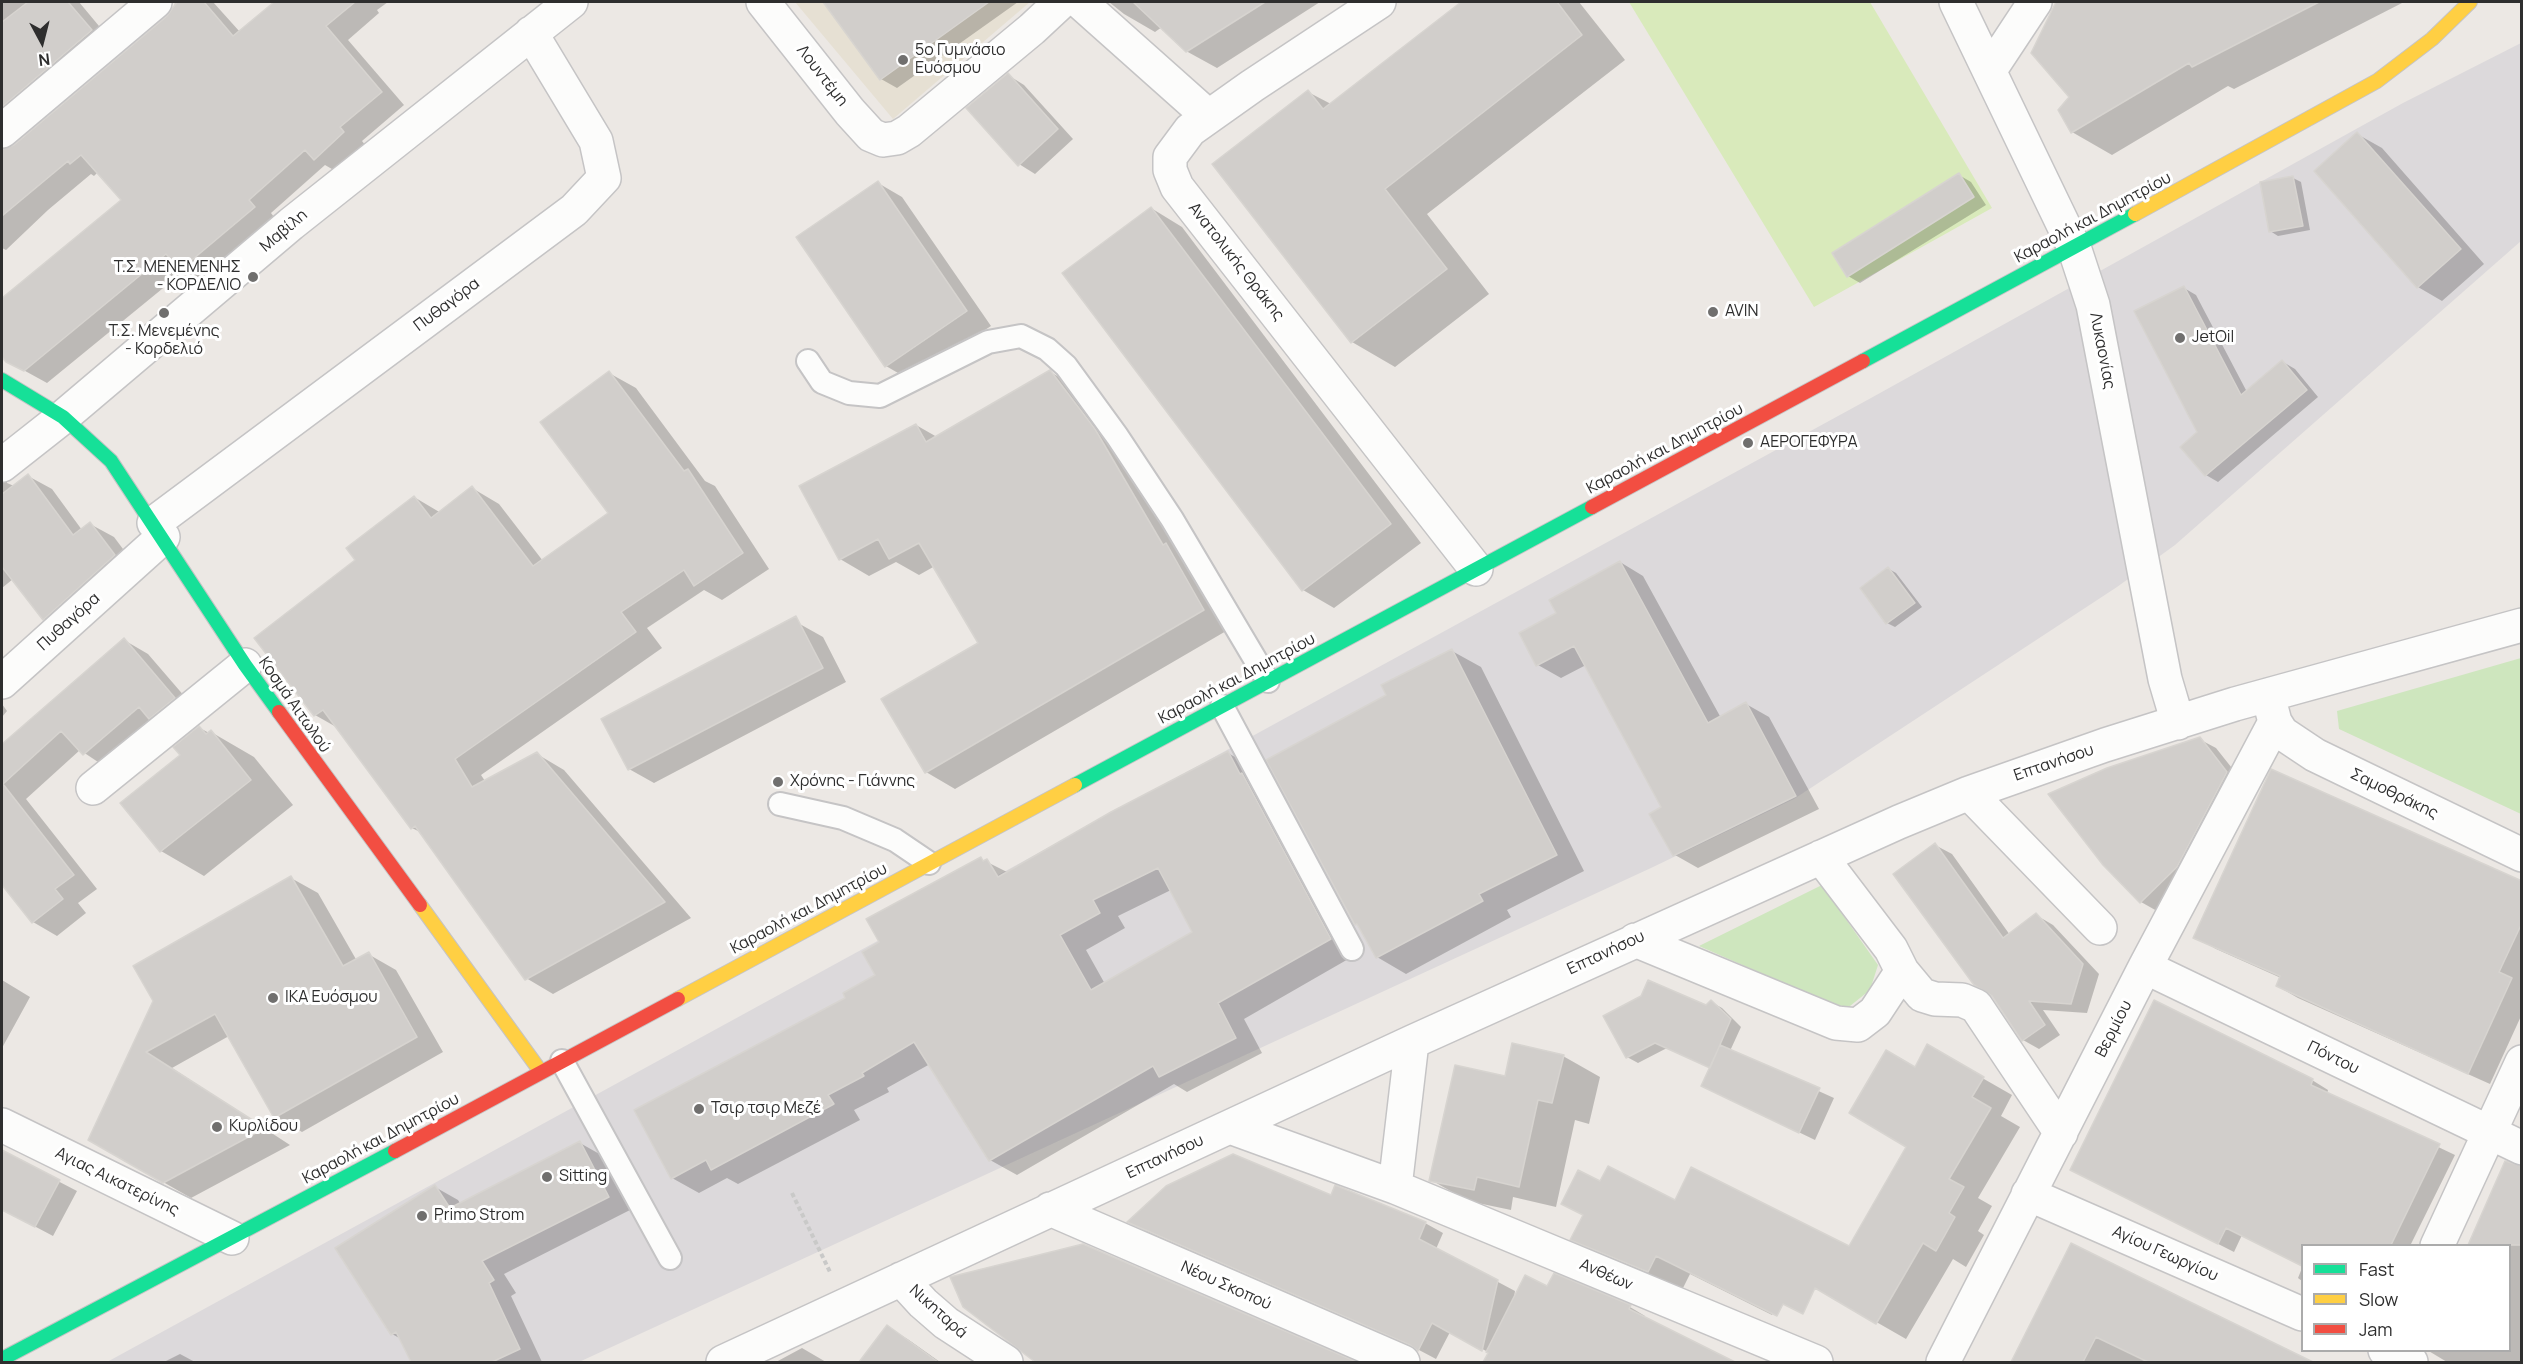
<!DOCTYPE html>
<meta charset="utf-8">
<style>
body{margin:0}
#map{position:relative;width:2523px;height:1364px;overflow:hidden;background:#ece8e4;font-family:Manrope,sans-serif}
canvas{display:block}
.frame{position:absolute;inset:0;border:3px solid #2e2e2e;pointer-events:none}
.legend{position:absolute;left:2301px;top:1244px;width:210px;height:108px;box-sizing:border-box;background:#fff;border:2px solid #ababab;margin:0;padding:8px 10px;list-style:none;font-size:18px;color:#2e2e2e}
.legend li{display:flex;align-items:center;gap:12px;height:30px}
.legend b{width:30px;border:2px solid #ababab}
.north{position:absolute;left:12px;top:12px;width:60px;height:60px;-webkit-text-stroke:4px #fff;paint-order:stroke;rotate:173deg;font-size:16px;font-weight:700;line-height:24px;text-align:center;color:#2e2e2e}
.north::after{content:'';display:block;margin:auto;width:21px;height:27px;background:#2e2e2e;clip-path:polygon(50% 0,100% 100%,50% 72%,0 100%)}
</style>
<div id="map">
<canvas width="2523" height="1364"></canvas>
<div class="frame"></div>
<ul class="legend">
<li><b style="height:8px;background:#16e098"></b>Fast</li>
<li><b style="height:8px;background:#ffcf43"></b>Slow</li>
<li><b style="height:8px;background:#f24e42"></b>Jam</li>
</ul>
<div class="north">N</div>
</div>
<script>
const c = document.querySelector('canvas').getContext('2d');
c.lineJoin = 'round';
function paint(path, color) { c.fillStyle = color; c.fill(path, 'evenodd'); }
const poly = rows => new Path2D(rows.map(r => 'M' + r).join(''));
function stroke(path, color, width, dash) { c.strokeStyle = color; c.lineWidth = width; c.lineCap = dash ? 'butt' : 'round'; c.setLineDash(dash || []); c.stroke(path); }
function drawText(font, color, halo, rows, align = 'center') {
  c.font = font + ' Manrope,sans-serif'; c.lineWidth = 6; c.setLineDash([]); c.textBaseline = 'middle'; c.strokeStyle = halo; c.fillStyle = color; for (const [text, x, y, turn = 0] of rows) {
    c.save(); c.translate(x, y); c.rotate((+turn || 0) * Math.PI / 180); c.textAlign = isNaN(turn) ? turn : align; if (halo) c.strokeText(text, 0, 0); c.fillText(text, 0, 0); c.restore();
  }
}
const industrial = poly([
 [2521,43,2521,241,2175,545,2117,587,1794,799,1651,868,579,1362,107,1362,1871,398,2403,103]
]);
const education = poly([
 [795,2,1030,2,893,119]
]);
const green = poly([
 [2521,658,2521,814,2339,729,2337,711],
 [1822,885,1878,965,1870,990,1845,1010,1699,946]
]);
const pitch = poly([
 [1629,2,1870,2,1992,208,1814,307]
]);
const shadow = poly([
 [2,2,79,2,114,44,7,139,6,148,15,147,168,17,174,8,175,2,213,2,240,32,277,2,388,2,377,10,379,13,348,40,404,105,362,141,366,146,337,172,325,165,271,213,277,221,204,282,184,271,47,383,7,361,2,355,2,300,123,201,98,172,94,176,91,174,48,210,6,250,2,248],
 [825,2,1018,2,897,88,881,79],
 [1109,2,1320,2,1217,68,1186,51,1162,27,1155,32,1124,14],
 [1463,2,1579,2,1625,60,1427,214,1489,294,1395,367,1352,342,1308,92,1331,104],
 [2097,2,2404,2,2234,89,2228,86,2112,155,2072,132,2071,97,2086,19],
 [1008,75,1024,85,1073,139,1035,174,1019,164],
 [2357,134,2382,148,2484,264,2442,301,2418,287],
 [1959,175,1971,182,1986,205,1860,283,1848,276],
 [2293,178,2301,182,2310,230,2278,236,2270,231],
 [878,183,902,197,991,326,910,380,886,366],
 [1151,208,1182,227,1421,543,1334,608,1303,590],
 [2184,288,2196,295,2247,392,2283,362,2295,369,2318,397,2218,482,2206,475,2199,433],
 [1050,372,1079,388,1233,627,955,789,926,772,980,643,935,566,919,575,896,562,869,576,840,559,916,425,937,437],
 [609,373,636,388,705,481,715,486,769,569,722,600,704,590,647,628,662,648,481,775,485,781,537,754,564,770,691,918,553,994,526,978,422,833,412,828,338,728,315,715,358,560,414,497,441,513,472,488,499,504,543,561,610,513],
 [2,469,8,475,7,483,14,486,28,476,52,489,82,530,90,524,114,537,138,569,68,632,44,619,13,579,2,588],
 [1620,562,1643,576,1721,718,1746,704,1769,717,1819,809,1698,868,1675,855,1663,808,1586,665,1561,678,1538,665,1558,613],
 [1889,569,1896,573,1922,607,1895,627,1887,623],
 [798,623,823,637,846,682,654,783,629,769],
 [124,640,148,654,198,712,107,768,80,750,26,799,97,889,78,903,86,913,57,936,33,922,2,883,2,746],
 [1452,651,1481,667,1584,871,1507,910,1511,917,1406,974,1377,957,1361,927,1356,924,1388,696],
 [2,704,7,711,2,717],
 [200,728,209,733,211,732,254,757,293,805,204,876,161,851,122,803,182,755],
 [2199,739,2216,748,2243,782,2157,911,2141,902],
 [1228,753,1254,768,1357,954,1244,1019,1262,1053,1187,1092,1174,1084,1017,1175,990,1160,930,1064,887,1088,889,1092,854,1110,860,1120,738,1184,727,1178,699,1193,672,1178,847,998,877,975,881,943,981,859,1009,873],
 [1171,890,1194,933,1105,984,1086,950,1125,928,1118,916],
 [1935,845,1952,854,2010,935,2036,915,2053,925,2099,974,2087,1013,2043,1010,2060,1035,2039,1049,2023,1040],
 [291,878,318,893,357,961,368,954,396,970,443,1052,302,1132,275,1116,229,1036,172,1068,290,1145,191,1198,90,1140,155,1001],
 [2522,883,2522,1014,2490,1084,2298,998,2277,986,2281,978,2216,949,2195,937],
 [2,980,30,997,2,1048],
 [1711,1002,1722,1008,1741,1027,1730,1051,1834,1098,1815,1140,1703,1086,1711,1068,1667,1048,1638,1063,1627,1057,1706,1007],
 [1928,1047,2012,1095,2001,1116,2020,1127,1978,1198,1992,1206,1978,1231,1984,1235,1966,1267,1953,1259,1906,1339,1803,1280,1849,1248,1908,1146,1915,1069],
 [1563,1056,1600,1077,1589,1124,1575,1120,1556,1207,1513,1197,1511,1210,1468,1201,1431,1180,1506,1077],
 [2312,1080,2328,1090,2327,1094,2455,1155,2410,1246,2302,1246,2302,1265,2242,1235,2234,1252,2088,1178],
 [580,1143,603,1156,630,1210,504,1274,516,1293,511,1296,542,1362,412,1362,401,1339,392,1334,435,1187,458,1200,461,1205],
 [2,1152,77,1191,53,1236,2,1209],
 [2502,1172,2522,1180,2522,1362,2447,1362,2427,1350,2510,1350,2510,1246,2470,1246],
 [1601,1183,1675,1202,1814,1233,1772,1315,1690,1274,1682,1290,1606,1258,1572,1239,1584,1216,1563,1203],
 [1332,1197,1425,1223,1443,1233,1436,1249,1515,1291,1514,1298,1548,1288,1630,1307,1645,1316,1644,1318,1725,1361,1724,1362,1507,1362,1450,1332,1436,1359,1419,1350,1147,1232,1130,1222],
 [1083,1245,1353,1362,1042,1362,1025,1353],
 [2071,1245,2309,1362,2013,1362],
 [2302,1268,2302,1281,2298,1278],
 [888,1327,909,1340,940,1362,861,1362],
 [802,1348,826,1362,776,1362],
 [180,1354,195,1362,164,1362]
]);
const building = poly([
 [28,2,68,2,92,30,2,107,2,22,28,2],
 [177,2,204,2,233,36,274,2,355,2,326,26,382,92,340,127,344,132,314,160,305,150,249,200,255,207,180,270,166,254,24,371,6,362,2,357,2,298,121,200,81,155,70,164,68,161,2,216,2,149,14,145,167,16,177,2],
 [823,2,989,2,880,80,823,2],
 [1133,2,1265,2,1186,52,1133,2],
 [1461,2,1557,2,1582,35,1385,189,1447,269,1351,343,1212,164,1308,90,1323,109,1461,2],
 [2056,2,2319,2,2192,67,2189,63,2071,133,2058,110,2069,97,2031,53,2056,2],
 [1008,73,1058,129,1018,166,966,108,1008,73],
 [2357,132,2461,249,2417,288,2314,171,2357,132],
 [1959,173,1974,197,1847,277,1832,253,1959,173],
 [2293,176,2303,226,2269,232,2260,182,2293,176],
 [878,181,967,311,885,367,796,237,878,181],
 [1151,207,1391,524,1302,591,1062,273,1151,207],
 [2184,286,2241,395,2282,360,2307,390,2205,476,2180,447,2197,432,2134,311,2184,286],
 [1050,370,1095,429,1163,545,1166,543,1204,610,925,773,881,699,978,643,919,543,889,559,878,539,839,560,799,486,916,424,926,442,1050,370],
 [609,371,684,471,688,469,743,553,694,586,684,570,621,612,636,632,455,759,472,787,537,752,665,902,525,980,415,826,411,829,323,710,314,716,254,638,355,560,346,548,414,496,431,518,472,486,533,566,608,513,540,422,609,371],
 [28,474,73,535,90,522,115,555,43,620,2,567,2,494,28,474],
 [1620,561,1708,723,1746,702,1796,796,1673,856,1649,814,1661,807,1574,646,1536,666,1519,633,1556,613,1549,600,1620,561],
 [1888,567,1915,603,1886,624,1860,588,1888,567],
 [796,616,823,668,628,770,601,719,796,616],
 [124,638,175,698,149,719,139,707,83,755,61,731,3,784,74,875,55,889,63,899,32,923,2,885,2,744,124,638],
 [1452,649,1557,855,1479,894,1483,901,1376,958,1357,924,1355,925,1266,760,1386,695,1381,685,1452,649],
 [199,726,206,734,211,730,251,780,160,852,120,803,180,755,173,747,199,726],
 [2200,737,2227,772,2177,867,2140,903,2103,865,2048,794,2107,768,2200,737],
 [1228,751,1240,774,1242,773,1331,939,1218,1003,1236,1038,1159,1077,1153,1066,989,1161,914,1042,862,1073,864,1076,828,1095,834,1104,711,1170,706,1160,671,1179,634,1110,845,998,843,993,875,975,862,952,879,942,866,919,981,857,983,861,987,859,998,877,1111,812,1228,751],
 [1158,868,1192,932,1091,990,1060,935,1100,913,1093,900,1158,868],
 [2271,769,2522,881,2522,923,2499,972,2512,978,2468,1074,2276,986,2280,976,2193,938,2271,769],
 [1935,843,2003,938,2036,913,2083,964,2071,1004,2029,1001,2045,1025,2022,1041,1992,996,1974,985,1893,874,1935,843],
 [291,876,343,966,369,952,417,1037,274,1118,215,1014,146,1052,265,1128,163,1183,88,1140,153,1001,133,966,291,876],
 [1648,980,1706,1005,1711,1000,1731,1019,1710,1068,1655,1043,1626,1058,1603,1016,1641,996,1648,980],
 [2154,1000,2313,1079,2311,1085,2440,1144,2391,1245,2302,1245,2302,1266,2226,1228,2218,1244,2070,1170,2154,1000],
 [1512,1043,1564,1055,1552,1103,1538,1100,1519,1187,1477,1177,1474,1190,1429,1181,1455,1065,1505,1076,1512,1043],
 [1927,1044,1984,1077,1972,1097,1991,1108,1949,1179,1964,1187,1949,1213,1955,1217,1936,1251,1923,1243,1876,1324,1815,1288,1803,1314,1783,1304,1777,1316,1656,1256,1648,1272,1570,1240,1583,1215,1561,1204,1578,1170,1600,1181,1608,1166,1675,1200,1691,1167,1849,1246,1906,1147,1849,1113,1886,1050,1915,1067,1927,1044],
 [1720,1045,1820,1088,1799,1133,1701,1086,1720,1045],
 [580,1141,609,1197,482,1261,494,1280,489,1283,520,1349,492,1362,411,1362,396,1332,391,1335,335,1248,435,1185,450,1208,580,1141],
 [2,1150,60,1180,35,1227,2,1210,2,1150],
 [1233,1154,1331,1195,1335,1185,1426,1222,1419,1239,1498,1280,1482,1351,1432,1323,1418,1351,1410,1345,1127,1222,1166,1186,1233,1154],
 [2505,1161,2522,1166,2522,1245,2468,1245,2505,1161],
 [2071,1243,2186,1300,2313,1362,2148,1362,2096,1337,2083,1362,2011,1362,2071,1243],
 [1083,1244,1357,1362,1035,1362,963,1307,950,1277,1083,1244],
 [1554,1273,1631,1305,1629,1309,1735,1362,1483,1362,1488,1353,1486,1352,1525,1275,1547,1286,1554,1273],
 [887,1325,938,1362,859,1362,887,1325]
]);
const path = poly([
 [792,1193,830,1272]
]);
const lane = poly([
 [808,361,822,382,849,393,880,396,988,342,1021,336,1047,349,1066,366,1117,436,1172,519,1268,681],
 [1222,706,1352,949],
 [780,804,843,818,895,840,929,863],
 [562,1061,670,1258]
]);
const street = poly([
 [763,2,850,112,871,135,883,140,897,138,909,131,1032,29,1061,2],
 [1080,2,1208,116],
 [1379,2,1252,86,1190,130,1170,157,1170,170,1177,187,1476,569],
 [1956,2,2074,247,2093,305,2165,679,2178,723],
 [1990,70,2035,2],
 [2,131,155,2],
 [2,465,63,417,291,224,571,2],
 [154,523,574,210,604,178,596,141,531,33],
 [2,682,163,537],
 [2275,722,2282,733,2315,755,2522,855],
 [93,788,245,665],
 [1969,793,2100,928],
 [1635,940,1836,1023,1858,1025,1875,1012,1902,971,1891,949,1821,857],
 [2145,967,2522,1148],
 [1902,971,1922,995,1935,999,1962,1000,1976,1006,2061,1133],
 [2,1125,232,1238],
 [1230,1127,1395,1187,1816,1362],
 [1395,1187,1412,1042],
 [2028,1194,2302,1314],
 [1050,1209,1403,1362],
 [2437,1246,2522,1062],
 [901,1279,923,1303,946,1323,1006,1362],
 [2385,1350,2411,1362],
 [723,1362,1412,1042,1899,822,1969,793,2105,745,2235,704,2522,625],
 [1943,1362,2145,967,2275,722,2268,695]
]);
const fast = poly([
 [1863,361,2135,214],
 [2,380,63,417,111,461,245,665,279,712],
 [1075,785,1592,507],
 [2,1359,395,1151]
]);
const slow = poly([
 [2135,214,2377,81,2432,39,2470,2],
 [420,905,541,1072],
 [678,999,1075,785]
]);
const jam = poly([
 [1592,507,1863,361],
 [279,712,420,905],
 [395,1151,678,999]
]);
const markers = [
 [903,60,6,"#706f6e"],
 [253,277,6,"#706f6e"],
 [1713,312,6,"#706f6e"],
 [164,313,6,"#706f6e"],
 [2180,338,6,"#706f6e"],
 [1748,443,6,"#706f6e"],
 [778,782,6,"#706f6e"],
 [273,998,6,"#706f6e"],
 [699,1109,6,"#706f6e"],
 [217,1127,6,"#706f6e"],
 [547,1177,6,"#706f6e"],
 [422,1216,6,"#706f6e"]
];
const poiNames = [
 ["5ο Γυμνάσιο",915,51],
 ["Ευόσμου",915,69],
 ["Τ.Σ. ΜΕΝΕΜΕΝΗΣ",241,268,"right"],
 ["- ΚΟΡΔΕΛΙΟ",241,286,"right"],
 ["AVIN",1725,312],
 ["Τ.Σ. Μενεμένης",164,332,"center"],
 ["- Κορδελιό",164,350,"center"],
 ["JetOil",2192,338],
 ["ΑΕΡΟΓΕΦΥΡΑ",1760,443],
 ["Χρόνης - Γιάννης",790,782],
 ["ΙΚΑ Ευόσμου",285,998],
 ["Τσιρ τσιρ Μεζέ",711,1109],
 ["Κυρλίδου",229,1127],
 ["Sitting",559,1177],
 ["Primo Strom",434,1216]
];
const streetNames = [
 ["Λουντέμη",822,76,52],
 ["Καραολή και Δημητρίου",2093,218,-28],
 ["Μαβίλη",284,231,-40],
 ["Ανατολικής Θράκης",1236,262,52],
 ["Πυθαγόρα",447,305,-37],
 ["Λυκαονίας",2102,351,79],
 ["Καραολή και Δημητρίου",1665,449,-28],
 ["Πυθαγόρα",69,622,-42],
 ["Καραολή και Δημητρίου",1237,679,-28],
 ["Κοσμά Αιτωλού",294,705,55],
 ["Επτανήσου",2054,763,-19],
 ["Σαμοθράκης",2394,794,26],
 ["Καραολή και Δημητρίου",809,909,-28],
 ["Επτανήσου",1606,953,-25],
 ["Βερμίου",2114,1029,-63],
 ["Πόντου",2333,1058,26],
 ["Καραολή και Δημητρίου",381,1139,-28],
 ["Επτανήσου",1165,1157,-25],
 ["Αγιας Αικατερίνης",117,1182,26],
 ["Αγίου Γεωργίου",2165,1254,24],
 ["Ανθέων",1606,1275,23],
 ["Νέου Σκοπού",1226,1286,24],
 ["Νικηταρά",938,1312,42]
];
paint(industrial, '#dcd9db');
paint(education, '#e6e0d3');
paint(green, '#cee6be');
paint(pitch, '#d9eabb');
paint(shadow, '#0003');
paint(building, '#d1cecb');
stroke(building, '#d7d4d0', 1.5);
stroke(lane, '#c5c4c5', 26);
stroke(street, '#c5c4c5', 36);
stroke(fast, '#c5c4c5', 16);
stroke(slow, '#c5c4c5', 16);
stroke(jam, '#c5c4c5', 16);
stroke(path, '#c9c9c8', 4, [4.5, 3]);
stroke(lane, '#fcfcfb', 22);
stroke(street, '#fcfcfb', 33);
stroke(fast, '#16e098', 14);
stroke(slow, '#ffcf43', 14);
stroke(jam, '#f24e42', 14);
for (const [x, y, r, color] of markers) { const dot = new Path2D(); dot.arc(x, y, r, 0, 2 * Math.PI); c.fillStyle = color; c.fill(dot); stroke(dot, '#fff', 2); }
drawText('16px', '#2e2e2e', '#fff', poiNames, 'left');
drawText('16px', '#2e2e2e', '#fff', streetNames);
</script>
